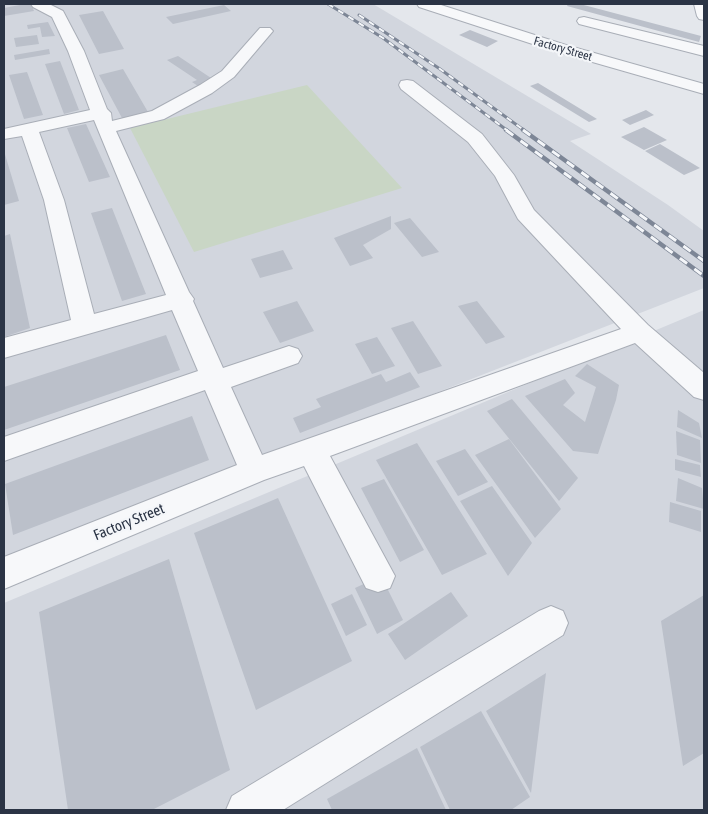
<!DOCTYPE html>
<style>
body{margin:0}
#map{position:relative;width:708px;height:814px;overflow:hidden;background:#e4e7ec;font-family:"Asap Condensed",sans-serif}
canvas{display:block}
.frame{position:absolute;inset:0;border:5px solid #2b3445;pointer-events:none}
</style>
<div id="map">
<canvas width="708" height="814"></canvas>
<div class="frame"></div>
</div>
<script>
const c = document.querySelector('canvas').getContext('2d');
c.lineJoin = 'round';
function paint(path, color) { c.fillStyle = color; c.fill(path, 'evenodd'); }
const poly = rows => new Path2D(rows.map(r => 'M' + r).join(''));
function stroke(path, color, width, dash) { c.strokeStyle = color; c.lineWidth = width; c.lineCap = dash ? 'butt' : 'round'; c.setLineDash(dash || []); c.stroke(path); }
function drawText(font, color, halo, rows, align = 'center') {
  c.font = font + ' "Asap Condensed",sans-serif'; c.lineWidth = 4.5; c.setLineDash([]); c.textBaseline = 'middle'; c.strokeStyle = halo; c.fillStyle = color; for (const [text, x, y, turn = 0] of rows) {
    c.save(); c.translate(x, y); c.rotate((+turn || 0) * Math.PI / 180); c.textAlign = isNaN(turn) ? turn : align; if (halo) c.strokeText(text, 0, 0); c.fillText(text, 0, 0); c.restore();
  }
}
const built = poly([
 [4,4,373,4,591,134,570,141,668,205,704,231,704,288,4,562],
 [704,310,704,810,4,810,4,603]
]);
const green = poly([
 [307,85,402,188,194,252,130,128]
]);
const building = poly([
 [25,4,31,4,34,11,4,16,4,8],
 [568,4,580,4,701,36,699,42,567,6],
 [224,5,231,11,173,24,166,17],
 [103,11,124,49,99,54,79,15],
 [48,22,55,36,42,37,40,27,28,29,27,25],
 [470,30,498,41,487,47,459,35],
 [37,35,39,44,16,47,14,38],
 [49,49,50,54,15,60,14,55],
 [178,56,214,80,198,86,192,82,197,80,167,60],
 [60,61,79,110,64,114,45,64],
 [123,69,148,112,122,118,99,75],
 [27,72,43,115,24,119,9,75],
 [538,83,597,119,589,122,530,86],
 [646,110,654,115,630,125,622,120],
 [86,124,110,177,89,182,67,128],
 [644,127,667,140,644,150,621,137],
 [660,144,700,168,684,175,645,151],
 [4,151,19,201,4,205],
 [112,208,146,294,122,301,91,213],
 [391,216,391,229,363,245,373,258,350,266,334,238],
 [410,218,439,252,422,257,394,223],
 [10,234,30,328,4,337,4,236],
 [283,250,293,269,260,278,251,259],
 [297,301,314,331,280,343,263,312],
 [477,301,505,337,486,344,458,306],
 [413,321,442,366,418,374,391,328],
 [166,335,180,370,4,430,4,387],
 [377,337,395,366,372,374,355,344],
 [587,364,619,385,616,400,598,454,573,451,525,396,565,379,575,393,563,405,585,422,596,387,575,376],
 [410,372,420,387,300,433,293,418,321,407,316,399,381,374,386,382],
 [512,399,578,478,559,501,487,411],
 [678,410,699,423,702,438,677,427],
 [192,416,209,460,13,535,5,484],
 [676,431,700,440,701,463,677,455],
 [509,439,561,509,535,538,475,455],
 [417,443,487,554,442,575,376,460],
 [465,449,488,482,458,496,436,461],
 [675,459,700,465,701,477,675,470],
 [678,478,702,488,704,509,676,501],
 [384,479,424,550,400,562,361,488],
 [492,486,532,543,508,576,460,501],
 [278,498,352,661,256,710,194,533],
 [670,502,701,511,701,532,669,522],
 [169,559,230,770,152,810,68,810,39,612],
 [381,576,403,620,377,634,355,588],
 [451,592,468,616,405,660,388,634],
 [352,594,367,625,346,636,331,604],
 [704,595,704,753,683,766,661,621],
 [546,673,531,793,486,711],
 [481,711,530,797,511,810,450,810,420,747],
 [417,748,446,810,332,810,327,799]
]);
const minor = poly([
 [31,4,49,4,63,11,84,51,107,109,111,113,112,121,152,111,200,85,222,71,260,28,270,28,273,31,234,77,212,93,164,119,116,131,189,292,194,299,193,301,223,368,289,346,298,349,302,356,298,363,231,387,262,455,621,329,518,219,495,176,468,142,401,89,399,85,401,81,407,80,413,81,482,134,514,175,534,210,648,325,704,373,704,400,694,397,635,343,330,456,395,576,390,588,378,592,366,588,304,466,264,480,4,589,4,557,237,465,205,390,4,461,4,437,198,371,172,310,4,358,4,338,71,320,44,200,22,136,4,139,4,129,90,110,68,51,52,17,33,7,31,4],
 [94,120,166,295,94,314,64,200,39,132,94,120],
 [417,4,438,4,566,45,704,84,704,94,554,51,419,7,417,4],
 [694,4,704,4,704,20,699,19,697,16,694,4],
 [584,17,704,46,704,56,579,24,577,21,579,18,584,17],
 [551,606,563,611,568,623,563,635,283,810,226,810,232,796,539,611,551,606]
]);
const railFar1 = poly([
 [328,4,383,38,508,131],
 [359,15,440,69,525,131]
]);
const rail = poly([
 [506,130,704,276],
 [523,130,704,261]
]);
const farStreetnames = [
 ["Factory Street",563,49,16]
];
const streetNames = [
 ["Factory Street",129,522,-22]
];
paint(built, '#d2d6de');
paint(green, '#c9d6c5');
paint(building, '#bbc0ca');
stroke(minor, '#a9aeb7', 2);
paint(minor, '#f7f8fa');
stroke(railFar1, '#7d8696', 3);
stroke(rail, '#7d8696', 4.5);
stroke(railFar1, '#f4f6f9', 2, [6]);
stroke(rail, '#f4f6f9', 3, [9]);
drawText('12px', '#2b3445', '#f4f6f9', farStreetnames);
drawText('15px', '#2b3445', '#f4f6f9', streetNames);
</script>
